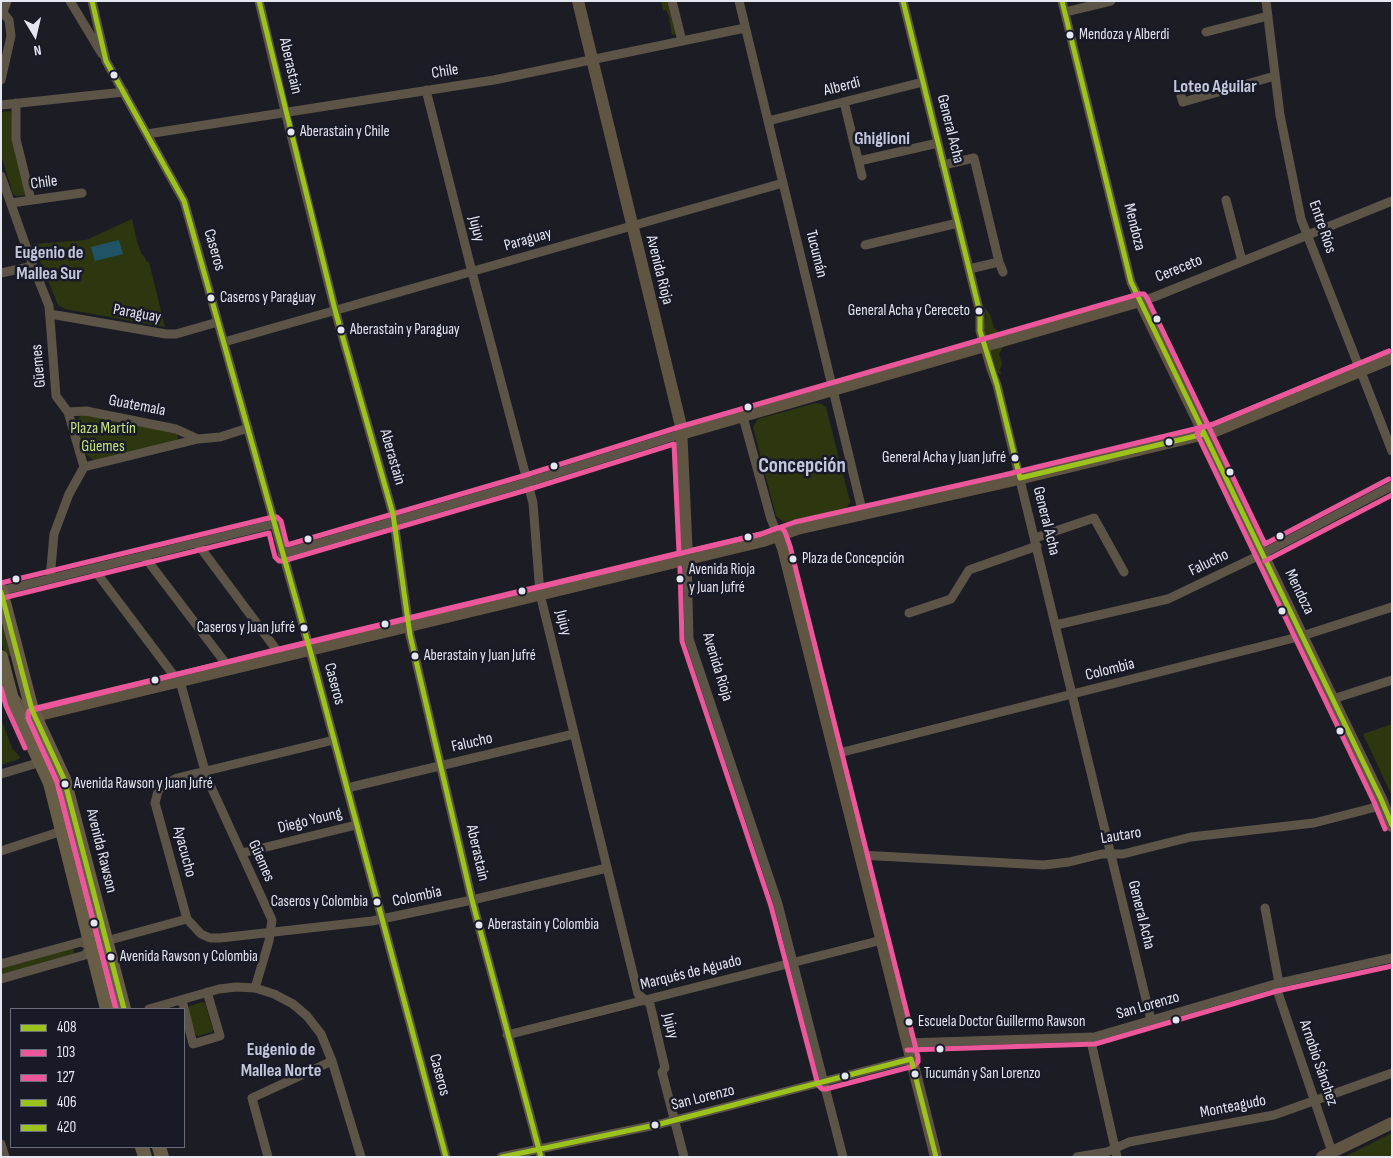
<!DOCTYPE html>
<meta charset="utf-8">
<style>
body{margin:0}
#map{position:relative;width:1393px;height:1158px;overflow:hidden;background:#1c1d24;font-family:"Sofia Sans Condensed",sans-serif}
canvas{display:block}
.frame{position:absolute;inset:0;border:2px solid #e4e6f0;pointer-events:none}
.legend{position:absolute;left:10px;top:1008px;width:175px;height:140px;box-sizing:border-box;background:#181a28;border:1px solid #6a6c78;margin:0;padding:6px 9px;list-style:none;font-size:15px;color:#e4e6f0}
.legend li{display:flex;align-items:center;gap:10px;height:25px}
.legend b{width:25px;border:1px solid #6a6c78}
.north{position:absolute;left:10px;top:10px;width:50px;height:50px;-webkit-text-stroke:4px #181a28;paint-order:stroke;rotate:171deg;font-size:14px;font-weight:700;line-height:20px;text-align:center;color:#e4e6f0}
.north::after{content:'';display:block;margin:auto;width:18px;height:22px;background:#e4e6f0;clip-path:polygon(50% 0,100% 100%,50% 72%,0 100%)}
</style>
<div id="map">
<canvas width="1393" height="1158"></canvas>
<div class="frame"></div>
<ul class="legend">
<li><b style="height:6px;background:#9cc31c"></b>408</li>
<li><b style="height:6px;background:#eb579a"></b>103</li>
<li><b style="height:6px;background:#eb579a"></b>127</li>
<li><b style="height:6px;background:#9cc31c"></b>406</li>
<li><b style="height:6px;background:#9cc31c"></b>420</li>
</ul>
<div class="north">N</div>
</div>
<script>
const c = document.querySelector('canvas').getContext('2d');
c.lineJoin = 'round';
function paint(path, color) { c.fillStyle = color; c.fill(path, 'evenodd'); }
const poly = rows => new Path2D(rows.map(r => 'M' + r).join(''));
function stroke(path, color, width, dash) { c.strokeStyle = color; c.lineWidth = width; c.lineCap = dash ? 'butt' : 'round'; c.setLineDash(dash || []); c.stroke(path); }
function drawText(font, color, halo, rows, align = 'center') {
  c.font = font + ' "Sofia Sans Condensed",sans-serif'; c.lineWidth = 5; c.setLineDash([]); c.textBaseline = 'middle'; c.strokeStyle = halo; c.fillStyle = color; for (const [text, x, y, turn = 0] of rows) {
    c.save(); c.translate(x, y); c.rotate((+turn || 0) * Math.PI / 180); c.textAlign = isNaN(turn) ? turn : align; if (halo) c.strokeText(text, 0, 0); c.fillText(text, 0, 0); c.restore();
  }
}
const green = poly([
 [661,1,669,1,677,34,672,35,669,16,666,10,663,11],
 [11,111,25,194,24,195,16,196,13,194,1,155,1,112],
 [132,219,137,242,142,255,144,256,147,262,149,262,165,327,65,309,58,305,33,244,86,240],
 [984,307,990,314,994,328,1004,335,987,340,983,326,986,317],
 [1004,345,999,354,1002,364,1000,369,1001,375,993,369,989,351],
 [816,403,822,404,826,407,850,502,846,509,784,522,776,516,753,427,758,419],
 [85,414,177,433,178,438,177,440,95,461,85,454,77,429,77,420,80,416],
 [1,609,11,655,9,656,5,655,1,639],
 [1,719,12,748,20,757,19,759,1,765],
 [1392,724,1392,796,1363,734],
 [71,824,97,930,96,929,91,910,84,895,67,829],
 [72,948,74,950,74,955,1,975,1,968],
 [202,1002,205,1003,213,1030,212,1032,198,1036,195,1034,188,1009,189,1006],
 [1392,1133,1392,1157,1344,1157]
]);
const water = poly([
 [119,240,123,254,95,261,91,247]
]);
const street = poly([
 [70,1,102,54],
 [92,1,106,61,184,201,310,650,446,1157],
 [259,1,285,111,335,310,393,514,410,635,472,900,541,1157],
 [672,1,682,41],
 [739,1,863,514],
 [903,1,980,313,980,331,991,369,997,385,1151,1020],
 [1062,1,1131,282,1140,301,1154,297,1392,201],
 [1266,1,1280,115,1301,219,1392,451],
 [1,10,9,20,11,36,1,80],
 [3,12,7,1],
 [1065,12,1111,1],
 [1206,32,1268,16],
 [426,90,472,272,533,503,540,594,638,994,650,1004,665,1068,662,1072,684,1157],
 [1181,96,1183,102,1275,76],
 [844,102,862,176],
 [16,103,16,139,31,200],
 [1,105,124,92],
 [768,121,923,82],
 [147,134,494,80,745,28],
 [859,161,938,143],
 [943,165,974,158,999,262,1003,272],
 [1,176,33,266,49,306,56,396,68,412,84,467,69,494,54,534,50,579],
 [1226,200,1242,261],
 [11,203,82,193],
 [865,245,958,223],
 [969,269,999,262],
 [1,273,33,266],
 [50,314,166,334,176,334,218,322],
 [224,342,783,183],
 [68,412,86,411,176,429,198,439],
 [743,417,771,519,778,535],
 [84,467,198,439,220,437,248,428],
 [1035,538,1094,518,1124,572],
 [197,543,281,656],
 [282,554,528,482,681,434],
 [144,556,230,669],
 [687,559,689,639,778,904,843,1157],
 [93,568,181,685,207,778,272,920,269,941,255,988,274,994,293,1004,307,1016,321,1034,332,1061,361,1157],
 [1,591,274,524],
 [909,613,951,599,969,570,1037,546],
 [1056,625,1168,599,1262,554,1392,486],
 [1333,699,1392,680],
 [334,740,177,778,167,783,158,791,155,803,187,919,201,934,210,938,220,938,372,921,472,900,607,868],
 [835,754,1302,636,1392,607],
 [1,774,41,762],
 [347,788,574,734],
 [1,851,62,831,67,821,74,815],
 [242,853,356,825],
 [860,855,1044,865,1069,862,1102,854,1123,854,1191,837,1314,823,1384,805],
 [1265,908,1279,983],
 [1,964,81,942,91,946],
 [1,979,85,955,91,946,106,941,187,919],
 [1275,984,1332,1152],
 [182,1000,193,1044,220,1036,207,992],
 [149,1009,219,989,236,987,255,988],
 [507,1035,882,940],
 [1090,1037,1117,1157],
 [907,1043,1094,1037,1275,984,1392,958],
 [1,1144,5,1157],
 [268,1157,252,1098,332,1061],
 [501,1157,660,1124,911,1059],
 [1077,1157,1107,1152,1129,1142,1274,1115,1392,1073]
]);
const secondary = poly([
 [578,1,681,426,687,559],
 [681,434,1140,301,1381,799,1392,826],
 [778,535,783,548,936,1157],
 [12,697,22,709,35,716,763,541,797,529,1006,482,1213,432,1392,358],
 [1322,1157,1392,1123]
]);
const primary = poly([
 [1,591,32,710,64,779,124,1009],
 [1,657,13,703,50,783,107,1009],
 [142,1147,145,1157],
 [159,1147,162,1157]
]);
const bus1 = poly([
 [903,1,980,313,980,331,997,385,1020,478],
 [1062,1,1131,282,1381,799,1392,825],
 [1020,478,1204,434]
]);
const bus2 = poly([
 [1265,561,1392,495],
 [680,568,682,641,771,906,818,1085,822,1089,826,1089,914,1066,918,1062,918,1057,790,546,785,532,782,528,777,528,761,534,693,550],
 [3,598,269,533,275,557,279,561,283,561,530,489,674,444,679,553,279,649,29,711,28,718,57,782,116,1009],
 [1,688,6,706,25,748],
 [1385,829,1374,802,1197,434,1201,427,1211,425,1389,351],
 [907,1050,1095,1044,1277,991,1392,966]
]);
const bus3 = poly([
 [1,583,273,517,277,517,281,521,287,545,526,475,679,427,1139,294,1144,294,1147,298,1265,544,1389,479],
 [116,1009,57,782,28,718,28,713,32,709,761,534,795,522,1004,475,1211,425,1389,351]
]);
const bus4 = poly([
 [92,1,106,61,184,201,310,650,446,1157],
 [259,1,335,310,393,514,410,635,472,900,541,1157],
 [502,1157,660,1124,911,1059,936,1157]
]);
const bus5 = poly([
 [1,592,32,710,64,779,124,1009]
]);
const markers = [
 [1070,35,4.5,"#e4e6f0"],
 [114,75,4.5,"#e4e6f0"],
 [291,132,4.5,"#e4e6f0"],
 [211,298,4.5,"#e4e6f0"],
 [979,311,4.5,"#e4e6f0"],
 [1157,319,4.5,"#e4e6f0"],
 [341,330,4.5,"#e4e6f0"],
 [748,407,4.5,"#e4e6f0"],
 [1169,442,4.5,"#e4e6f0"],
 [1015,458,4.5,"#e4e6f0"],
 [554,466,4.5,"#e4e6f0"],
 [1230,472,4.5,"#e4e6f0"],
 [1280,536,4.5,"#e4e6f0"],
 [748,537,4.5,"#e4e6f0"],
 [308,539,4.5,"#e4e6f0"],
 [793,559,4.5,"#e4e6f0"],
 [16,579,4.5,"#e4e6f0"],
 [680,579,4.5,"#e4e6f0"],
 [522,591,4.5,"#e4e6f0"],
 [1282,611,4.5,"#e4e6f0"],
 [385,624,4.5,"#e4e6f0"],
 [304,628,4.5,"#e4e6f0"],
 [415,656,4.5,"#e4e6f0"],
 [155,680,4.5,"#e4e6f0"],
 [1340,731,4.5,"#e4e6f0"],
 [65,784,4.5,"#e4e6f0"],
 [377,902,4.5,"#e4e6f0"],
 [94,923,4.5,"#e4e6f0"],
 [479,925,4.5,"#e4e6f0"],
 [111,957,4.5,"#e4e6f0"],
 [1176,1020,4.5,"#e4e6f0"],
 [909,1022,4.5,"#e4e6f0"],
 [940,1049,4.5,"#e4e6f0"],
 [915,1074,4.5,"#e4e6f0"],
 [845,1076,4.5,"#e4e6f0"],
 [655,1125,4.5,"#e4e6f0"]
];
const busNames = [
 ["Mendoza y Alberdi",1079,35],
 ["Aberastain y Chile",300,132],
 ["Caseros y Paraguay",220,298],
 ["General Acha y Cereceto",970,311,"right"],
 ["Aberastain y Paraguay",350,330],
 ["General Acha y Juan Jufré",1006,458,"right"],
 ["Plaza de Concepción",802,559],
 ["Avenida Rioja",689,570],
 ["y Juan Jufré",689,588],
 ["Caseros y Juan Jufré",295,628,"right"],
 ["Aberastain y Juan Jufré",424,656],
 ["Avenida Rawson y Juan Jufré",74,784],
 ["Caseros y Colombia",368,902,"right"],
 ["Aberastain y Colombia",488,925],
 ["Avenida Rawson y Colombia",120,957],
 ["Escuela Doctor Guillermo Rawson",918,1022],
 ["Tucumán y San Lorenzo",924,1074]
];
const streetNames = [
 ["Aberastain",290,66,77],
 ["Chile",445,72,-9],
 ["Alberdi",842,87,-14],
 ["General Acha",950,129,76],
 ["Chile",44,183,-8],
 ["Mendoza",1134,227,76],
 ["Entre Ríos",1322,227,71],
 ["Jujuy",476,229,76],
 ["Paraguay",528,240,-16],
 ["Caseros",214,250,74],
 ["Tucumán",816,254,76],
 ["Cereceto",1179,269,-22],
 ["Avenida Rioja",659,270,76],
 ["Paraguay",137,314,10],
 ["Güemes",39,366,-95],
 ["Guatemala",137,406,11],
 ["Aberastain",392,457,74],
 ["General Acha",1046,521,76],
 ["Falucho",1209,563,-26],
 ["Mendoza",1299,592,64],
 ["Jujuy",563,623,76],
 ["Avenida Rioja",717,667,73],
 ["Colombia",1110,670,-14],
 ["Caseros",334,684,75],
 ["Falucho",472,743,-13],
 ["Diego Young",310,821,-14],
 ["Lautaro",1121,836,-9],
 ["Avenida Rawson",101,851,76],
 ["Ayacucho",184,852,75],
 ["Aberastain",477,853,77],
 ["Güemes",261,861,66],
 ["Colombia",417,897,-12],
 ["General Acha",1141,915,76],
 ["Marqués de Aguado",691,973,-14],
 ["San Lorenzo",1148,1006,-16],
 ["Jujuy",670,1026,76],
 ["Arnobio Sánchez",1318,1063,71],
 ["Caseros",439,1075,75],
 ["San Lorenzo",703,1098,-14],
 ["Monteagudo",1233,1107,-11]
];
const parkNames = [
 ["Plaza Martín",103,429],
 ["Güemes",103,447]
];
const neighbourhoodNames = [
 ["Loteo Aguilar",1215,87],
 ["Ghiglioni",882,139],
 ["Eugenio de",49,253],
 ["Mallea Sur",49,274],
 ["Eugenio de",281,1050],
 ["Mallea Norte",281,1071]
];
const districtNames = [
 ["Concepción",802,467]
];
paint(green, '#2c370f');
paint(water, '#215366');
stroke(street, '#5b5447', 9);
stroke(secondary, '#605543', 12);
stroke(primary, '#685d47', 14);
stroke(bus1, '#9cc31c', 5);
stroke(bus2, '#eb579a', 5);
stroke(bus3, '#eb579a', 5);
stroke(bus4, '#9cc31c', 5);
stroke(bus5, '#9cc31c', 5);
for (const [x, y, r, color] of markers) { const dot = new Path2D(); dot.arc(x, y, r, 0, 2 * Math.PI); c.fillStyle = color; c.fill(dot); stroke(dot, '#181a28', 2); }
drawText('15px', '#e4e6f0', '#181a28', busNames, 'left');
drawText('16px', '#e4e6f0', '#181a28', streetNames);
drawText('16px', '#c6e47a', '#181a28', parkNames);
drawText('bold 18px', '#c3c7db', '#181a28', neighbourhoodNames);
drawText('bold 21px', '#c3c7db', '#181a28', districtNames);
</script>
